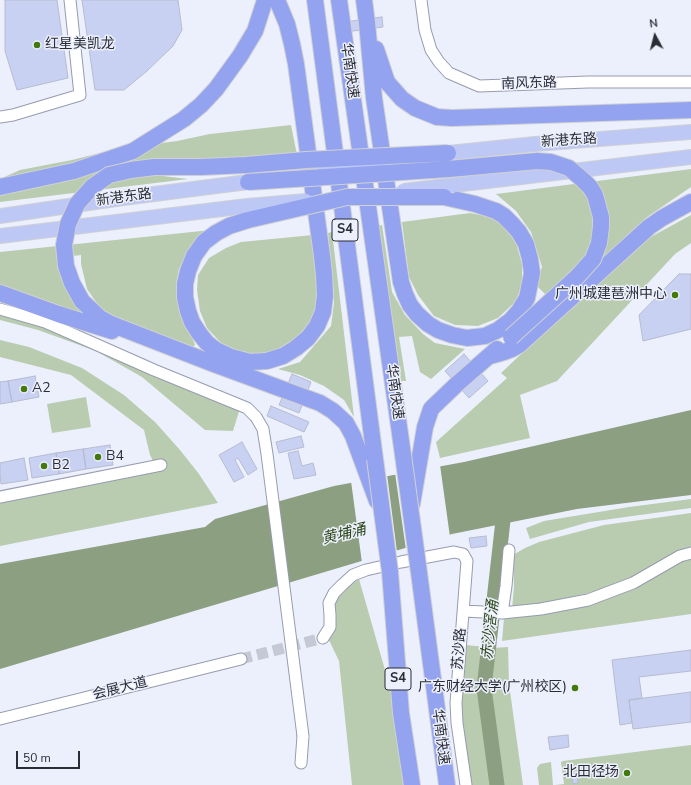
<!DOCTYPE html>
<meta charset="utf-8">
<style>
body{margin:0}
#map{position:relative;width:691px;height:785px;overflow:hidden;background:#ecf0fd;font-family:"Nunito Sans",sans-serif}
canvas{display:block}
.north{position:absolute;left:635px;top:16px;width:40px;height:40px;-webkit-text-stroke:3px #ecf0fd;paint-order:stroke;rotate:353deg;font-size:11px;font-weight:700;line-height:16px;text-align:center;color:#2b2d35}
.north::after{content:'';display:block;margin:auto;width:14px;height:18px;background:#2b2d35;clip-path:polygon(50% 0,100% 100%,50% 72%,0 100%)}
.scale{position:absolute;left:16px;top:751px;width:64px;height:18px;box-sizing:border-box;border:2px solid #2b2d35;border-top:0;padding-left:5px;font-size:12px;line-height:14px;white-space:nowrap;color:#2b2d35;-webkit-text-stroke:3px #ecf0fd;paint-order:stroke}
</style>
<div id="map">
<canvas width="691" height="785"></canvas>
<div class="north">N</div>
<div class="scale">50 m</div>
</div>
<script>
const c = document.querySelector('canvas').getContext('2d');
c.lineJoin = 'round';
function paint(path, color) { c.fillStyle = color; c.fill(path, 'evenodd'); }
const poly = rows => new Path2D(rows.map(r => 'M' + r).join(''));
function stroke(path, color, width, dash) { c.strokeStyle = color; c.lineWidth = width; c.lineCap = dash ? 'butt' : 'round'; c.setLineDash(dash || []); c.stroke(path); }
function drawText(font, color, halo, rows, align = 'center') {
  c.font = font + ' "Nunito Sans","Noto Sans SC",sans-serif'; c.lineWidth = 3; c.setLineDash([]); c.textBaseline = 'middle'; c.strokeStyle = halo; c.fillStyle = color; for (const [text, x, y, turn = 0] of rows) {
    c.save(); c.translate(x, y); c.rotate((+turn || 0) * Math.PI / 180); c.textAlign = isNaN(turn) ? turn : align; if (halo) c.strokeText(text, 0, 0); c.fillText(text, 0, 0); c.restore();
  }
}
const green = poly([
 [291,125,297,155,167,164,163,176,188,179,0,202,0,179,20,170,72,160,116,149,177,141,210,134],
 [691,169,691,187,647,217,609,255,555,304,536,285,542,267,531,232,516,211,496,194],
 [470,213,498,218,514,236,522,264,522,284,516,301,498,318,478,326,455,325,434,316,418,295,409,277,402,222],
 [691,215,691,243,675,254,557,381,520,395,530,438,440,458,436,442,507,378,501,373,638,244],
 [382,225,392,292,405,315,423,334,435,343,465,349,431,379,420,372,412,336,399,337,406,381,401,381,377,226],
 [211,230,193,244,185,257,179,269,176,286,181,307,195,345,190,350,146,332,103,312,87,289,81,264,81,255,57,258,57,268,86,317,0,285,0,252],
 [332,232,354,417,344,400,324,386,300,375,278,369,300,362,319,340,331,326,334,303,333,282,328,233],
 [313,235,319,284,315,313,309,327,285,349,262,355,245,354,222,344,207,328,200,311,197,290,198,275,209,258,226,248,241,242],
 [0,312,51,328,240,408,233,431,205,430,142,377,96,351,38,330,0,320],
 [0,340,29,347,82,368,124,395,155,422,180,450,199,474,218,503,0,546,0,493,153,461,150,455,144,430,71,375,0,357],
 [86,397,91,427,52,433,47,404],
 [691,499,691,508,589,522,530,539,526,528,544,521,629,507],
 [691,513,691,550,614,587,545,603,512,609,514,587,513,555,525,548,539,542,604,525],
 [691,557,691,614,502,641,504,618,590,601],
 [359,579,395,705,405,785,352,785,339,661,328,638,334,597],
 [466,645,485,647,481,684,482,710,492,785,471,785,460,703,462,674],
 [508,647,509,684,523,785,503,785,491,689,493,648],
 [691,745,691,785,555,785,564,784,561,762,563,761],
 [551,762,553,785,539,785,537,768,540,764]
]);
const water = poly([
 [691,410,691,495,577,509,452,534,0,669,0,564,205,527,215,519,334,486,464,462]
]);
const pier = poly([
 [440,465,450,537,406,550,395,473],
 [387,474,397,552,362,563,351,481]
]);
const river = poly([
 [497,785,484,688,505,503]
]);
const building = poly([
 [5,0,57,0,68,78,17,90,5,51,5,0],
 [82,0,178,0,182,30,173,46,147,71,124,90,95,90,82,0],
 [382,17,383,27,346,32,344,22,382,17],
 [679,274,691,274,691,329,643,341,639,315,679,274],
 [464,354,488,381,469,398,445,371,464,354],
 [292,374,311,382,299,413,279,405,292,374],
 [35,376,39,397,12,402,8,381,35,376],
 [8,381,12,402,0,404,0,382,8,381],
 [271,406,309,422,304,432,267,416,271,406],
 [301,436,304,447,279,453,276,442,301,436],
 [242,442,257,469,248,475,238,458,235,460,244,477,234,482,219,455,242,442],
 [110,445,113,465,86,469,83,449,110,445],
 [83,449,86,469,59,474,56,453,83,449],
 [298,451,302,466,313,463,316,475,294,479,288,453,298,451],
 [56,453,59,474,32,478,29,458,56,453],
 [24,458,28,480,1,484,0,476,0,463,24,458],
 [486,536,487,546,471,548,469,538,486,536],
 [691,650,691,671,639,677,642,698,629,700,632,723,620,725,612,660,691,650],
 [691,692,691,722,633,729,629,700,691,692],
 [568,735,569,747,550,750,548,737,568,735],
 [577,773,578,783,573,784,572,774,577,773]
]);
const minorTunnel = poly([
 [241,659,323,638]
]);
const minor = poly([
 [421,0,425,30,431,50,439,62,449,73,479,86,588,82,691,82],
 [0,117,13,115,80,95,70,0],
 [0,309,45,322,93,343,154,370,247,408,256,417],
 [0,497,161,465],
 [509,550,506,586,502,613,541,609,588,600,633,583,680,556,691,553],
 [464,611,502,613],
 [323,638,330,627,330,615,329,603,334,593,342,585,353,575,366,570,401,562,454,552,463,554,467,561,456,703,457,723,466,785],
 [0,719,241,659],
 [301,763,303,736]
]);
const major = poly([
 [448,153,535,144,691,132],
 [454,185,691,157],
 [0,216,123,198,248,182],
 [0,236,247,206]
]);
const highway = poly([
 [315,0,375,459],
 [339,0,403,455],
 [364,0,367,23,374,98,401,282,405,294,410,305,417,314,428,324,438,330,452,335,467,338,485,336,498,330,510,321,519,311,527,298,532,273,530,259,526,244,519,232,512,224,504,216,496,211,475,204,444,197],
 [376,49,387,82,402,99,415,108,437,117,452,118,691,110],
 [0,187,74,171,133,151,184,119,201,105,216,89,240,56,255,31,265,0],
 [248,220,229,226,216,233,204,242,194,256,188,271,185,284,185,297,188,311,192,322,199,333,207,343,216,350,231,357,250,362,267,361,283,356,296,348,308,338,317,326,323,312,325,296,324,274,322,256,296,64,292,44,287,24,277,0],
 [0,293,58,314,112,331],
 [82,301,100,318,111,324,214,364,320,403,333,411,346,423,353,436,377,501],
 [490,356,504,352,512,349,519,345,649,227,662,218,691,202],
 [412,504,425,427,431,409,435,405,457,384,497,349],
 [418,565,447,785],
 [390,572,401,713,412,785]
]);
const minorBridge = poly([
 [256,417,263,429,267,454,303,736]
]);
const majorBridge = poly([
 [325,170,380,163],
 [403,191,454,185],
 [247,206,306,201]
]);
const highwayBridge = poly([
 [248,182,449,169,537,161,551,162,569,168,583,180,590,187,595,195,601,217,601,227,599,243,593,259,576,278,511,337],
 [248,220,347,197,444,197],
 [82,301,72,283,66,266,64,245,68,224,77,204,92,187,109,175,131,170,154,167,202,167,246,165,306,160,448,153],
 [403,455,418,565],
 [375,459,390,572]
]);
const markers = [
 [37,45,4,"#43790b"],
 [675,295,4,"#43790b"],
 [24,389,4,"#43790b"],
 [98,457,4,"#43790b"],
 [44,466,4,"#43790b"],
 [575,688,4,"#43790b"],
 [627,773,4,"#43790b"]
];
const shields = [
 [345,230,26],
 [398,679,26]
];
const shieldNames = [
 ["S4",345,230],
 ["S4",398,679]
];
const poiNames = [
 ["红星美凯龙",45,45],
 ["广州城建琶洲中心",667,295,"right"],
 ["A2",32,389],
 ["B4",106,457],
 ["B2",52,466],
 ["广东财经大学(广州校区)",567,688,"right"],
 ["北田径场",619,773,"right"]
];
const streetNames = [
 ["华南快速",349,71,82],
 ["南风东路",529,84,-2],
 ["新港东路",569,141,-4],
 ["新港东路",124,198,-8],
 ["华南快速",394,392,82],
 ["苏沙路",460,649,-85],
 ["会展大道",120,689,-14],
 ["华南快速",440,737,83]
];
const waterNames = [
 ["黄埔涌",344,535,-13],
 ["赤沙滘涌",491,630,-84]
];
paint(green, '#b9ccaf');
paint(water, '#8c9f81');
paint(pier, '#ecf0fd');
stroke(river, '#8c9f81', 15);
paint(building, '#c9d1f2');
stroke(building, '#b6bbd0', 1);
stroke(minorTunnel, '#c5c9d5', 11, [11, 5.5]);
stroke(minor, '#969baf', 13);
stroke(major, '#d0d1d3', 16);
stroke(highway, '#d0d1d3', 18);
stroke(minor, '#fff', 11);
stroke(major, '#bec8f5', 14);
stroke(highway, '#93a3ef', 16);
stroke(minorBridge, '#969baf', 13, []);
stroke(majorBridge, '#d0d1d3', 16, []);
stroke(highwayBridge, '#d0d1d3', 18, []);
stroke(minorBridge, '#fff', 11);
stroke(majorBridge, '#bec8f5', 14);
stroke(highwayBridge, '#93a3ef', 16);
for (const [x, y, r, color] of markers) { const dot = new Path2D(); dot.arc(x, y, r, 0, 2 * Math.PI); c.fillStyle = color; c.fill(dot); stroke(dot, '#ecf0fd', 1.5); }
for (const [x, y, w] of shields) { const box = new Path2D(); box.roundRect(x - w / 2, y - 11, w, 22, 3); c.fillStyle = '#ecf0fd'; c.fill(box); stroke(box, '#2b2d35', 1); }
drawText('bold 13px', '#2b2d35', null, shieldNames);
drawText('14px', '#2b2d35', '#ecf0fd', poiNames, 'left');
drawText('14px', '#2b2d35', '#ecf0fd', streetNames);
drawText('italic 15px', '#2e481b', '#ecf0fd', waterNames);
</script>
